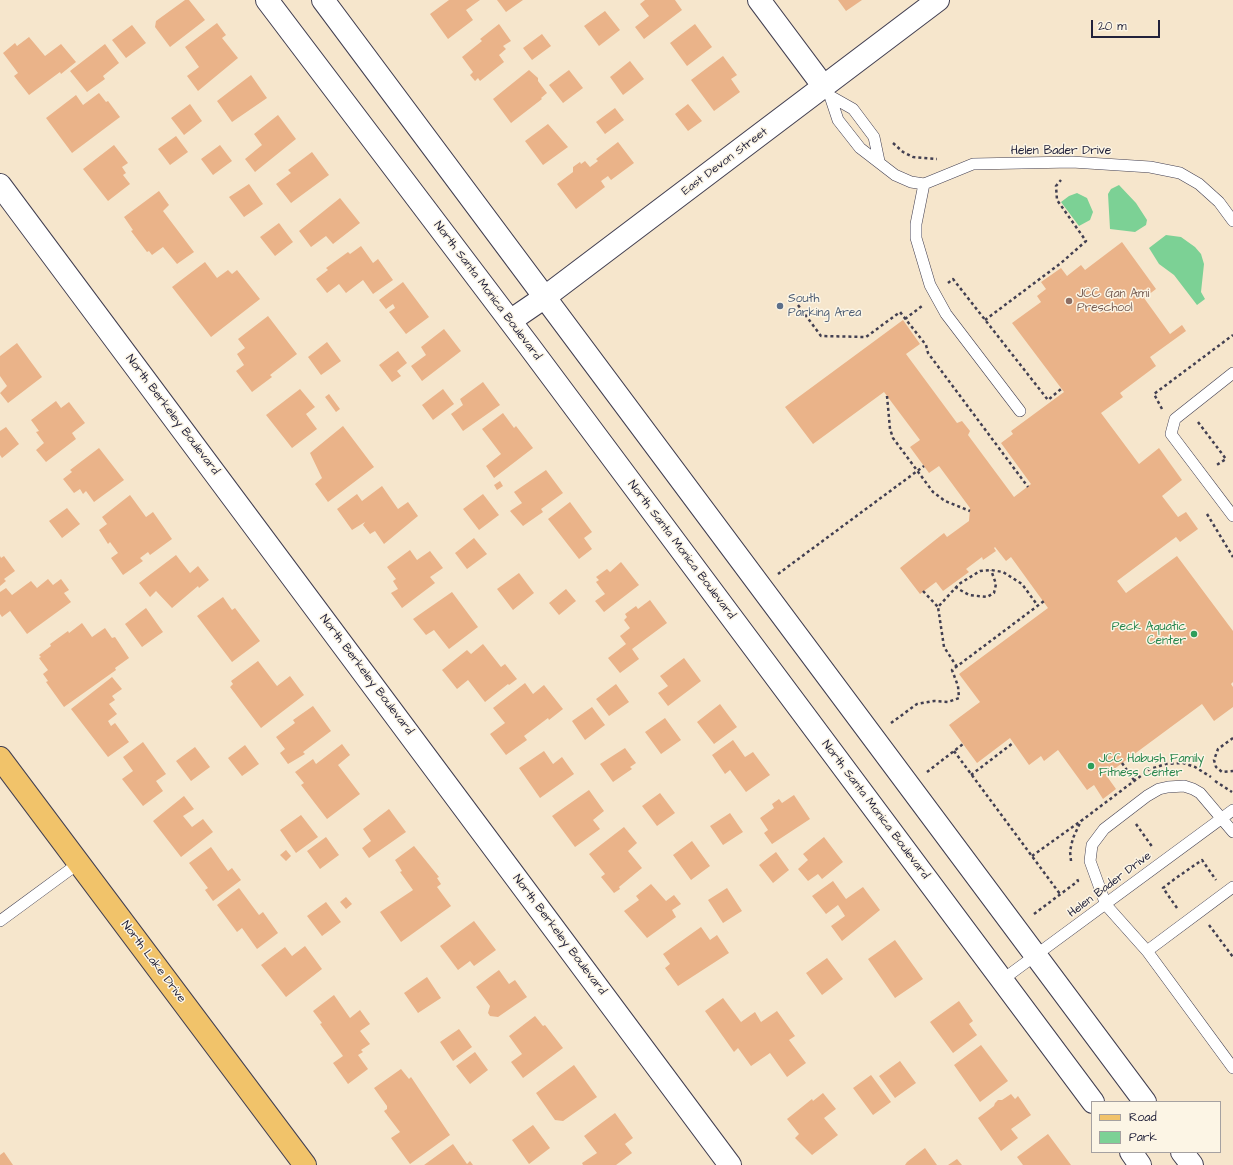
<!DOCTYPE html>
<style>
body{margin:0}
#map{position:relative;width:1233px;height:1165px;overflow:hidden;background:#f6e6cc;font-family:"Architects Daughter",sans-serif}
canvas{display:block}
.legend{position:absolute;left:1091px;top:1101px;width:130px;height:52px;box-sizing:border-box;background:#fcf5e5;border:1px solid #a5a1a1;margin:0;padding:5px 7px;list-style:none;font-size:12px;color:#22223b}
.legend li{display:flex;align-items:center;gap:8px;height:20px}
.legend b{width:20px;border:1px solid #a5a1a1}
.scale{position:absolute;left:1091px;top:20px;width:69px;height:18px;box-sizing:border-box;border:2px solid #22223b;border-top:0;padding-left:5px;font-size:12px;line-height:14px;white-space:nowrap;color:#22223b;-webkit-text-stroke:3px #fcf5e5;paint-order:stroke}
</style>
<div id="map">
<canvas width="1233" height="1165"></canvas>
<ul class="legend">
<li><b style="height:5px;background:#f1c36a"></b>Road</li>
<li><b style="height:11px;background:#7cd195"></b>Park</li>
</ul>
<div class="scale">20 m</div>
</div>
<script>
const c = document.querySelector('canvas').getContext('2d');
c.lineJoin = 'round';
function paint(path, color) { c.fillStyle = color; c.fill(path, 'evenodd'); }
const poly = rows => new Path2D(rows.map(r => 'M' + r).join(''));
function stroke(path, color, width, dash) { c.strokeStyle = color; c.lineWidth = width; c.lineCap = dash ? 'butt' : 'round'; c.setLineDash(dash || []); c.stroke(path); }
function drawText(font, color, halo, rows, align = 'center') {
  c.font = font + ' "Architects Daughter",sans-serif'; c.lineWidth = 3; c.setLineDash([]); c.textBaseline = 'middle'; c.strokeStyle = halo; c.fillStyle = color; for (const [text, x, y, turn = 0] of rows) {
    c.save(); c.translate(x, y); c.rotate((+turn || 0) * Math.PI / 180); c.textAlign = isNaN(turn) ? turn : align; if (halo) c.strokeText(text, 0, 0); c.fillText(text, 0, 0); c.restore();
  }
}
const green = poly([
 [1119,185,1136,203,1147,220,1146,225,1135,232,1110,229,1108,194,1111,189],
 [1077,193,1087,198,1093,212,1090,220,1079,226,1061,202,1069,196],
 [1166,235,1181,237,1195,247,1201,254,1204,264,1201,292,1205,299,1197,305,1174,275,1159,264,1149,248]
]);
const building = poly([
 [185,0,189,0,205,20,170,47,155,27,156,21],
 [449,0,480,0,466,10,473,20,448,39,430,14],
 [497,0,523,0,506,12],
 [645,0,675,0,682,10,644,39,635,27,649,16,640,4],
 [838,0,862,0,846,11],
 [605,11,620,30,599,46,584,26],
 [217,23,226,35,222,38,238,58,198,91,187,76,199,67,185,47],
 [499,24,511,41,503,46,506,49,499,55,504,62,480,81,478,78,475,81,470,75,473,72,462,57,482,41,480,39],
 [695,24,712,47,687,66,670,43],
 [132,25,146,43,126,58,112,40],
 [542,34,551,46,532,60,523,48],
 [29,37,45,56,61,44,76,62,61,74,60,72,29,95,14,76,18,73,3,53,15,43,17,46],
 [105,44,119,63,103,76,105,79,87,92,70,71],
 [723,56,737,75,731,79,740,92,714,111,691,80],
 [630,61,644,79,623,95,610,77],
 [529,70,538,78,538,81,547,93,541,98,542,99,511,123,493,99],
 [569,70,583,88,563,103,549,85],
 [251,75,267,98,232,122,217,101],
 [99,93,106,102,108,101,120,117,72,153,46,118,76,95,83,105],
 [190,104,202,121,184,135,171,118],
 [688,104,702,121,688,131,675,114],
 [615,108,624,120,605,134,596,122],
 [278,115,296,139,255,172,245,159,262,145,254,134],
 [548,124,568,147,543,165,525,141],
 [176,136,188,152,170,165,158,149],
 [618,142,634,163,611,180,608,176,601,181,605,187,576,209,557,184,573,172,573,167,580,162,581,164,585,161,590,167,598,161,596,159],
 [114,145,128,163,122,167,126,173,123,175,130,184,108,201,83,169],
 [220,145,232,161,213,175,201,159],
 [312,152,329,175,291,203,276,184,291,173,288,170],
 [249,184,263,204,244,217,229,197],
 [159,191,169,205,163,211,194,252,177,264,163,247,152,255,149,251,147,252,131,231,133,230,124,217],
 [340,198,360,223,333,244,326,236,311,247,299,231],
 [279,223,293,242,275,256,260,237],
 [1122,242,1156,289,1144,298,1170,334,1182,325,1186,331,1150,357,1156,366,1120,393,1123,397,1101,413,1139,464,1159,448,1182,480,1162,496,1178,517,1186,512,1198,529,1180,542,1176,537,1117,581,1126,593,1177,556,1233,631,1233,682,1231,684,1233,687,1233,707,1214,721,1202,704,1106,775,1116,789,1103,799,1094,785,1087,790,1058,750,1044,761,1041,756,1029,765,1010,738,977,763,949,725,980,702,959,674,1048,608,1011,557,1006,561,995,547,994,548,996,551,983,560,982,557,966,569,969,572,943,591,936,582,920,594,900,568,944,533,947,537,969,521,970,508,939,466,929,473,910,447,920,440,884,392,813,444,785,407,903,320,920,344,906,354,957,423,962,421,970,431,968,435,1014,497,1031,484,1001,443,1013,434,1011,431,1064,392,1012,323,1041,302,1037,296,1046,289,1041,282,1061,268,1067,276,1081,265,1085,270],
 [361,246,373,263,378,259,393,280,373,294,363,280,346,293,339,284,327,293,316,279,328,270,326,268,348,252,350,254],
 [205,262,217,278,228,270,232,274,237,270,260,299,211,337,172,287],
 [403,282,429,317,406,334,389,312,395,308,393,304,386,309,379,300],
 [268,316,297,354,270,375,272,377,252,392,236,371,244,365,237,354,245,348,238,339],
 [444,329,461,351,422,381,411,366,426,355,421,347],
 [327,342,341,361,321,375,308,357],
 [17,343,42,377,8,403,0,393,7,386,0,376,0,356],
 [398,351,407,363,397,371,401,376,392,382,379,365],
 [483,382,500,405,463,431,451,414,463,405,460,399],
 [300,389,315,407,306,414,317,429,292,448,266,415],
 [443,389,454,404,433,420,422,405],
 [329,394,340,409,336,412,325,397],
 [56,401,61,408,69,402,85,423,72,433,76,439,46,462,36,450,44,443,36,432,39,431,31,420],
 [503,413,514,428,516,426,533,448,494,478,486,466,501,454,482,429],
 [343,426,374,467,328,502,315,484,322,478,310,453],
 [6,427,19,444,2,458,0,455,0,431],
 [99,448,124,480,94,502,86,491,83,494,80,489,74,493,63,479,72,472,70,470],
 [546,470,563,493,541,509,543,512,523,526,510,511,522,503,514,492],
 [500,481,503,486,497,490,494,485],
 [382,486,398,509,408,502,418,516,384,544,375,531,370,534,363,525,365,522,352,530,337,509,357,494,362,501],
 [483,494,499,515,479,530,463,509],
 [130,495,146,517,153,512,172,539,150,555,148,552,140,558,143,561,123,575,111,558,118,553,110,542,108,544,99,530,107,524,102,517],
 [570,502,592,532,584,538,592,549,579,559,548,519],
 [67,508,80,524,62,538,49,521],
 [474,538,487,554,467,569,455,553],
 [410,550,417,560,430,551,443,568,430,577,435,583,402,608,391,593,398,589,393,581,396,579,387,567],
 [176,555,190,573,198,566,209,580,199,588,198,586,172,608,156,591,150,597,139,583],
 [0,556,1,558,4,556,15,571,4,579,6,581,0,586],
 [621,562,639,585,604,612,595,601,605,594,596,582,599,580,596,577,607,569,610,572],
 [519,573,534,593,513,610,497,589],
 [48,579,53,585,61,579,69,590,64,593,71,602,27,634,10,611,2,617,0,614,0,592,6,588,12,595,31,581,37,588],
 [566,589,576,601,559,615,549,603],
 [452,592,478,627,449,649,434,630,426,635,413,619],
 [223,597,232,610,235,608,260,641,232,662,197,616],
 [650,600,667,623,632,649,639,659,620,673,608,658,626,644,620,636,630,628,624,620,627,617,625,614,636,606,638,609],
 [146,608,163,632,142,647,125,624],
 [82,623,92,637,105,628,112,638,115,637,129,658,115,668,116,670,64,707,46,682,48,681,43,674,48,670,39,658,41,657,39,655,51,646,50,644,68,631,69,633],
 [483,644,501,667,505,664,517,679,509,685,508,684,485,702,468,680,457,689,442,670,467,650,471,654],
 [684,658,701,681,668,706,658,693,668,686,660,676],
 [258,661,277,686,290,676,304,695,261,728,230,687,233,684,231,681],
 [112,677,122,689,112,696,115,700,109,704,117,714,108,721,111,726,115,723,129,742,108,757,71,709],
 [525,683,533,694,544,685,563,709,549,720,548,718,524,736,527,740,506,755,490,734,505,723,493,708],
 [616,684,629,702,609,716,596,699],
 [720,704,737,727,714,744,697,722],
 [313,706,331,731,303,752,305,754,288,764,280,753,285,749,276,737,295,723,293,720],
 [592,707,605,725,585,740,572,721],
 [665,718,681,740,661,754,645,732],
 [733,740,745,757,753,752,770,775,746,792,730,770,725,774,712,755],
 [143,742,166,774,156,781,163,791,143,806,122,779,133,771,123,757],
 [342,744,350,755,338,765,360,794,327,819,301,785,304,783,295,772,313,759,316,764],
 [245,745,259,764,242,776,228,758],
 [195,747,210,767,191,781,176,761],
 [625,748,636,763,630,767,632,769,613,782,600,764],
 [544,751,553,764,562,757,574,774,540,798,519,768],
 [589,790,604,811,593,820,600,829,575,847,552,816],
 [660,793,675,813,657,826,642,806],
 [794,795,810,819,772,844,764,833,768,830,760,818,774,808,772,804,779,799,782,803],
 [184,796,194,809,183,816,192,827,203,819,213,832,181,857,153,821],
 [389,809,406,832,369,858,362,848,371,841,363,829],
 [730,813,743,832,723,845,710,826],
 [301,815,318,837,296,853,280,830],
 [624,827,637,843,628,851,642,868,619,887,620,889,614,893,601,877,605,874,589,854],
 [326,837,339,855,320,869,307,851],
 [824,837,843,862,822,879,818,874,808,881,798,869,808,860,803,854],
 [692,841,710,866,691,880,673,855],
 [414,846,439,877,437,878,441,884,437,887,451,906,401,942,380,912,413,890,400,872,402,871,395,860],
 [211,847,228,871,232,868,241,880,213,901,205,890,208,888,189,863],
 [286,850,291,856,286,861,280,855],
 [776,852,789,870,773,883,759,865],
 [833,881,846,899,863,887,880,910,842,941,831,926,845,916,838,905,826,914,812,896],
 [651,884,666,901,674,895,681,904,672,910,676,917,647,938,624,911,639,900,636,896],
 [239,888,259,915,263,912,278,933,257,949,242,928,237,932,217,905],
 [727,888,742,911,723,923,708,900],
 [346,897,352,904,346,909,340,902],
 [326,902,341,922,322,936,307,916],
 [474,921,496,950,474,966,470,961,458,970,440,946],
 [701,927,710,940,717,935,729,953,678,986,665,968,670,964,663,954],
 [895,940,923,979,895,998,868,959],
 [305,946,322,969,286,997,261,965,285,947,292,956],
 [827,958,843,979,822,995,806,973],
 [499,970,509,984,515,980,527,997,498,1017,490,1016,488,1013,490,1006,476,987],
 [427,977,441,998,418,1013,404,993],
 [334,995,350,1018,360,1010,370,1024,360,1031,370,1044,361,1050,363,1052,358,1055,368,1069,348,1084,333,1063,343,1056,320,1024,322,1023,313,1011],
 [723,998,741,1022,755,1012,761,1022,777,1011,795,1036,789,1040,806,1063,787,1077,770,1053,751,1066,738,1048,734,1052,705,1011],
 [959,1001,973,1021,969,1024,977,1035,953,1053,930,1022],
 [535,1016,543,1026,545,1025,563,1048,523,1078,511,1062,522,1054,509,1036],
 [459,1029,472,1047,453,1061,440,1042],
 [981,1045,1008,1081,980,1102,954,1065],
 [475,1052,488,1070,470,1084,456,1066],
 [900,1061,916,1083,895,1098,879,1076],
 [574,1065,597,1097,563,1121,555,1120,536,1093],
 [401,1069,409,1079,411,1077,450,1135,410,1164,391,1138,400,1132,384,1111,387,1109,387,1106,374,1088],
 [871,1075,891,1102,873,1115,853,1088],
 [823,1093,836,1109,824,1118,838,1135,812,1155,795,1138,799,1134,787,1119,812,1099,813,1101],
 [1011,1094,1015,1099,1018,1096,1031,1115,1011,1129,1018,1138,1001,1151,978,1118,994,1106,995,1103,998,1100,1002,1100],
 [615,1113,633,1138,625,1144,632,1153,616,1165,583,1165,582,1163,597,1153,584,1136],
 [533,1125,550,1148,529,1164,512,1140],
 [1048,1134,1071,1165,1023,1165,1017,1157],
 [453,1144,467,1164,470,1161,473,1165,424,1165],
 [925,1148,937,1165,905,1165,907,1162],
 [4,1152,13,1165,0,1165,0,1155],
 [957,1159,962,1165,948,1165]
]);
const path = poly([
 [893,143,903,152,913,157,937,159],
 [948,283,953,279,1048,400,1061,389],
 [798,305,821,336,866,337,900,312,926,345,928,353,1028,487],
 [905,319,922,306],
 [985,320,1061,263,1086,241,1057,200,1056,186,1061,180],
 [887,396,890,429,893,438,933,492,945,501,970,511],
 [1162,409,1154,394,1233,335],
 [1198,422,1226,459,1215,466],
 [1207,514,1233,557],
 [778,574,924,466],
 [955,587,969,595,987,597,994,593,996,584,991,570],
 [923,591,938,607],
 [957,667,944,647,938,607,959,584,980,571,991,570,1003,572,1022,584,1038,606],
 [891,723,917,704,934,701,948,702,959,698,958,686,952,670,1044,601],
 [1233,738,1218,749,1214,760,1216,767,1222,772,1233,771],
 [954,751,1060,894],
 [1122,763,1134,780],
 [927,772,963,744],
 [971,775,1013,743],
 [1215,781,1232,792],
 [1136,824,1153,848],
 [1032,856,1081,821],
 [1071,861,1070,851,1073,838,1081,821,1150,769,1166,764,1183,763,1195,767,1211,777],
 [1177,908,1163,888,1176,878,1202,860,1216,880],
 [1034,914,1078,881,1077,879],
 [1209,925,1233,957]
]);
const service = poly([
 [824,87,830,96,838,120,860,148,895,175,911,182,924,184,973,164,1072,162,1150,167,1180,173,1199,184,1219,202,1233,221],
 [830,96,853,109,874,137,879,161],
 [924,184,916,224,916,238,930,285,946,314,1020,411],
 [1233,373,1175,419,1171,434,1233,516],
 [1233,832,1200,793,1193,789,1184,786,1168,787,1159,789,1147,796,1104,829,1092,845,1090,861,1106,905,1147,951,1233,1068],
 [0,921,79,863],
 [1147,951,1233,887],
 [1002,980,1233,810]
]);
const minor = poly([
 [759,0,824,87],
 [0,185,730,1165]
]);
const tertiary = poly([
 [267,0,529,346,1093,1102],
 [323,0,1145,1102],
 [510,321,545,297,938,0],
 [1131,1152,1140,1165],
 [1182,1152,1192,1165]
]);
const primary = poly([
 [0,758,305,1165]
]);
const markers = [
 [1069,301,4,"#8d6e63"],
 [780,306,4,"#5c6f8a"],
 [1194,634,4,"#2e9e5b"],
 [1091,766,4,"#2e9e5b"]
];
const streetNames = [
 ["Helen Bader Drive",1061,151],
 ["East Devon Street",725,162,-37],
 ["North Santa Monica Boulevard",487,291,53],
 ["North Berkeley Boulevard",172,415,53],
 ["North Santa Monica Boulevard",681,550,53],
 ["North Berkeley Boulevard",366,675,53],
 ["North Santa Monica Boulevard",875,810,53],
 ["Helen Bader Drive",1110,885,-37],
 ["North Berkeley Boulevard",559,935,53],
 ["North Lake Drive",153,962,53]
];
const educationNames = [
 ["JCC Gan Ami",1077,294],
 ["Preschool",1077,308]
];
const serviceNames = [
 ["South",788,299],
 ["Parking Area",788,313]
];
const leisureNames = [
 ["Peck Aquatic",1186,627],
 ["Center",1186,641],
 ["JCC Habush Family",1099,759,"left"],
 ["Fitness Center",1099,773,"left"]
];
paint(green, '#7cd195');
paint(building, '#eab389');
stroke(service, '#423f51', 12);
stroke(minor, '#423f51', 24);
stroke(tertiary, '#423f51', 24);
stroke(primary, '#423f51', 24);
stroke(path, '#423f51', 2.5, [3, 3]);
stroke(service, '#fff', 11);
stroke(minor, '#fff', 22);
stroke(tertiary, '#fff', 22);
stroke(primary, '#f1c36a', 22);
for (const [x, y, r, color] of markers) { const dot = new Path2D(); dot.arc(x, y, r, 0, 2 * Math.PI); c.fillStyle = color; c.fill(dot); stroke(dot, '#fcf5e5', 1.5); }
drawText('12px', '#22223b', '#fcf5e5', streetNames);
drawText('12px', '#785e54', '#fcf5e5', educationNames, 'left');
drawText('12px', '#4e5e75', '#fcf5e5', serviceNames, 'left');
drawText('12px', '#27864d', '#fcf5e5', leisureNames, 'right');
</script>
